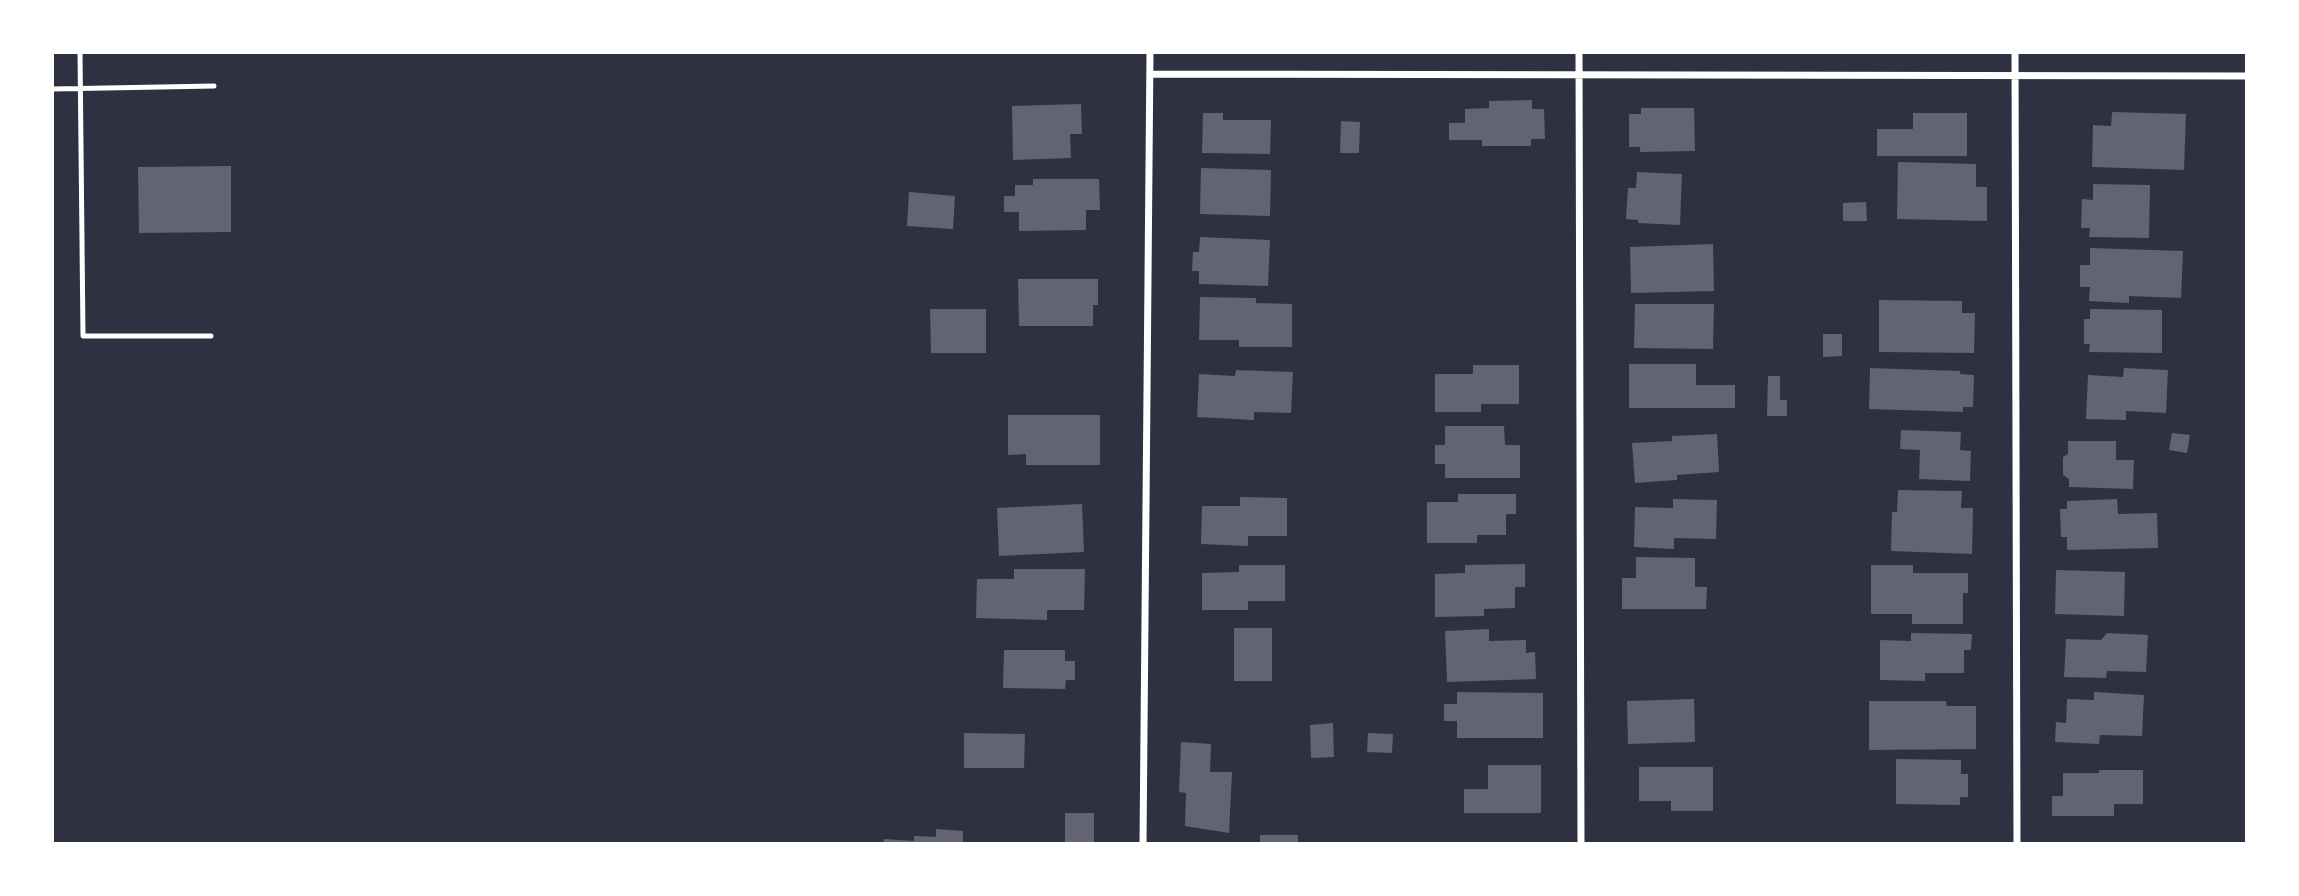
<!DOCTYPE html>
<style>
body{margin:0}
#map{position:relative;width:2299px;height:896px;overflow:hidden;background:#2d3142;font-family:"Noto Sans",sans-serif}
canvas{display:block}
.frame{position:absolute;inset:0;border:54px solid #fff;pointer-events:none}
</style>
<div id="map">
<canvas width="2299" height="896"></canvas>
<div class="frame"></div>
</div>
<script>
const c = document.querySelector('canvas').getContext('2d');
c.lineJoin = 'round';
function paint(path, color) { c.fillStyle = color; c.fill(path, 'evenodd'); }
const poly = rows => new Path2D(rows.map(r => 'M' + r).join(''));
function stroke(path, color, width, dash) { c.strokeStyle = color; c.lineWidth = width; c.lineCap = dash ? 'butt' : 'round'; c.setLineDash(dash || []); c.stroke(path); }
const building = poly([
 [1532,100,1532,109,1544,109,1545,139,1531,139,1531,146,1482,146,1482,140,1449,140,1449,123,1465,123,1465,109,1489,108,1489,101],
 [1081,104,1082,134,1070,134,1071,158,1013,160,1012,106],
 [1641,108,1694,108,1695,151,1640,152,1640,147,1629,147,1629,114,1641,114],
 [2112,112,2186,114,2184,170,2092,167,2093,125,2111,126],
 [1203,113,1223,113,1223,120,1271,120,1270,154,1202,153],
 [1913,113,1967,113,1967,156,1877,156,1877,129,1913,129],
 [1341,121,1360,122,1359,153,1340,153],
 [1898,162,1976,164,1976,187,1987,187,1987,221,1897,219],
 [231,166,231,232,139,233,138,167],
 [1201,168,1271,170,1270,216,1200,214],
 [1637,172,1682,174,1680,225,1638,223,1638,220,1626,219,1628,188,1636,188],
 [1033,179,1099,179,1100,210,1086,210,1086,230,1019,231,1019,212,1004,212,1004,196,1015,196,1015,185,1033,185],
 [2093,184,2150,185,2149,238,2089,237,2090,228,2081,228,2082,199,2093,200],
 [909,192,955,196,953,229,907,226],
 [1866,202,1867,221,1843,221,1843,203],
 [1200,237,1270,240,1268,286,1199,284,1199,271,1192,271,1193,252,1199,252],
 [1713,244,1714,291,1631,293,1630,247],
 [2090,248,2183,251,2181,298,2129,296,2129,303,2089,301,2090,287,2080,287,2080,265,2090,265],
 [1018,279,1098,279,1098,305,1093,305,1093,326,1019,326],
 [1200,297,1256,298,1256,303,1292,304,1292,347,1239,347,1239,340,1199,340],
 [1879,300,1962,301,1962,313,1975,313,1974,353,1879,352],
 [1635,304,1714,304,1713,349,1634,348],
 [930,309,986,309,986,353,931,353],
 [2090,309,2162,310,2162,353,2089,352,2090,344,2084,344,2084,319,2090,319],
 [1823,334,1842,334,1842,356,1823,357],
 [1629,364,1696,364,1696,385,1735,385,1735,408,1629,408],
 [1473,365,1519,365,1519,404,1481,404,1481,412,1435,412,1435,374,1473,374],
 [1870,368,1960,371,1960,374,1974,375,1973,407,1963,407,1963,412,1869,409],
 [2124,368,2168,370,2166,413,2126,411,2126,420,2086,419,2088,375,2123,377],
 [1236,370,1293,372,1291,413,1254,412,1254,420,1197,417,1199,374,1235,376],
 [1768,376,1780,376,1780,400,1787,400,1787,416,1767,416],
 [1008,415,1100,415,1100,465,1026,465,1026,454,1008,455],
 [1445,426,1504,426,1505,445,1520,445,1520,478,1445,478,1445,464,1435,464,1435,445,1445,445],
 [1901,430,1961,432,1960,450,1971,451,1970,481,1919,479,1920,450,1900,449],
 [2172,433,2190,435,2187,453,2169,450],
 [1717,434,1719,472,1677,475,1677,480,1635,483,1632,443,1672,441,1672,436],
 [2068,441,2116,441,2116,460,2134,460,2133,489,2069,487,2069,479,2063,475,2063,457,2068,454],
 [1898,490,1962,491,1961,508,1973,508,1972,554,1891,551,1892,512,1897,512],
 [1458,494,1516,494,1516,514,1506,514,1506,535,1477,535,1477,543,1427,543,1427,502,1458,502],
 [1240,497,1287,498,1287,536,1248,536,1248,546,1201,544,1202,506,1240,506],
 [1673,499,1717,500,1716,539,1674,538,1674,549,1634,547,1635,507,1673,508],
 [2117,499,2118,514,2157,513,2158,548,2067,550,2067,537,2061,537,2060,509,2067,509,2067,501],
 [1082,504,1084,552,999,556,997,508],
 [1636,557,1695,558,1695,587,1707,587,1706,609,1622,609,1622,578,1636,578],
 [1525,564,1525,587,1515,587,1515,608,1484,609,1484,616,1435,617,1435,574,1465,573,1465,565],
 [1239,565,1285,565,1285,601,1248,601,1248,610,1202,610,1202,573,1239,572],
 [1871,565,1913,565,1913,573,1968,573,1968,593,1963,593,1963,624,1912,624,1912,614,1871,614],
 [1014,569,1085,569,1084,610,1047,610,1047,620,976,618,977,579,1014,579],
 [2056,570,2125,572,2124,616,2055,614],
 [1234,628,1272,628,1272,681,1234,681],
 [1489,629,1489,641,1526,640,1526,653,1535,652,1536,679,1447,682,1445,631],
 [1911,633,1972,634,1971,650,1964,650,1964,673,1925,673,1925,681,1880,680,1880,640,1911,641],
 [2107,633,2148,635,2146,672,2107,671,2106,678,2064,677,2066,639,2101,640],
 [1004,650,1065,650,1065,661,1075,661,1075,680,1066,680,1065,689,1003,688],
 [1457,692,1543,693,1543,738,1457,738,1457,721,1444,721,1444,704,1457,704],
 [2094,692,2144,695,2142,736,2100,735,2099,744,2055,742,2056,722,2066,723,2067,699,2094,700],
 [1694,699,1695,742,1628,744,1627,701],
 [1869,701,1946,701,1947,706,1976,706,1976,749,1869,750],
 [1333,723,1334,757,1311,758,1310,725],
 [964,733,1025,734,1024,768,964,768],
 [1368,733,1393,734,1392,753,1367,752],
 [1181,742,1211,744,1210,772,1232,772,1229,833,1185,826,1186,793,1179,792],
 [1896,759,1961,760,1961,774,1968,774,1968,797,1960,797,1960,805,1896,804],
 [1488,765,1541,765,1541,813,1464,813,1464,789,1488,789],
 [1639,767,1713,767,1713,811,1671,811,1671,801,1639,801],
 [2099,770,2143,770,2143,804,2114,804,2114,816,2052,816,2052,796,2063,796,2063,773,2099,773],
 [1065,813,1094,813,1094,844,1065,844],
 [936,829,963,831,963,844,883,844,884,839,914,841,914,836,936,837],
 [1260,835,1298,835,1298,844,1260,844]
]);
const service = poly([
 [80,52,83,336,211,336],
 [52,89,214,86]
]);
const minor = poly([
 [1579,52,1581,844],
 [2015,52,2017,844],
 [1150,74,2246,76],
 [1143,844,1150,52]
]);
paint(building, '#626471');
stroke(service, '#fff', 5);
stroke(minor, '#fff', 7);
</script>
